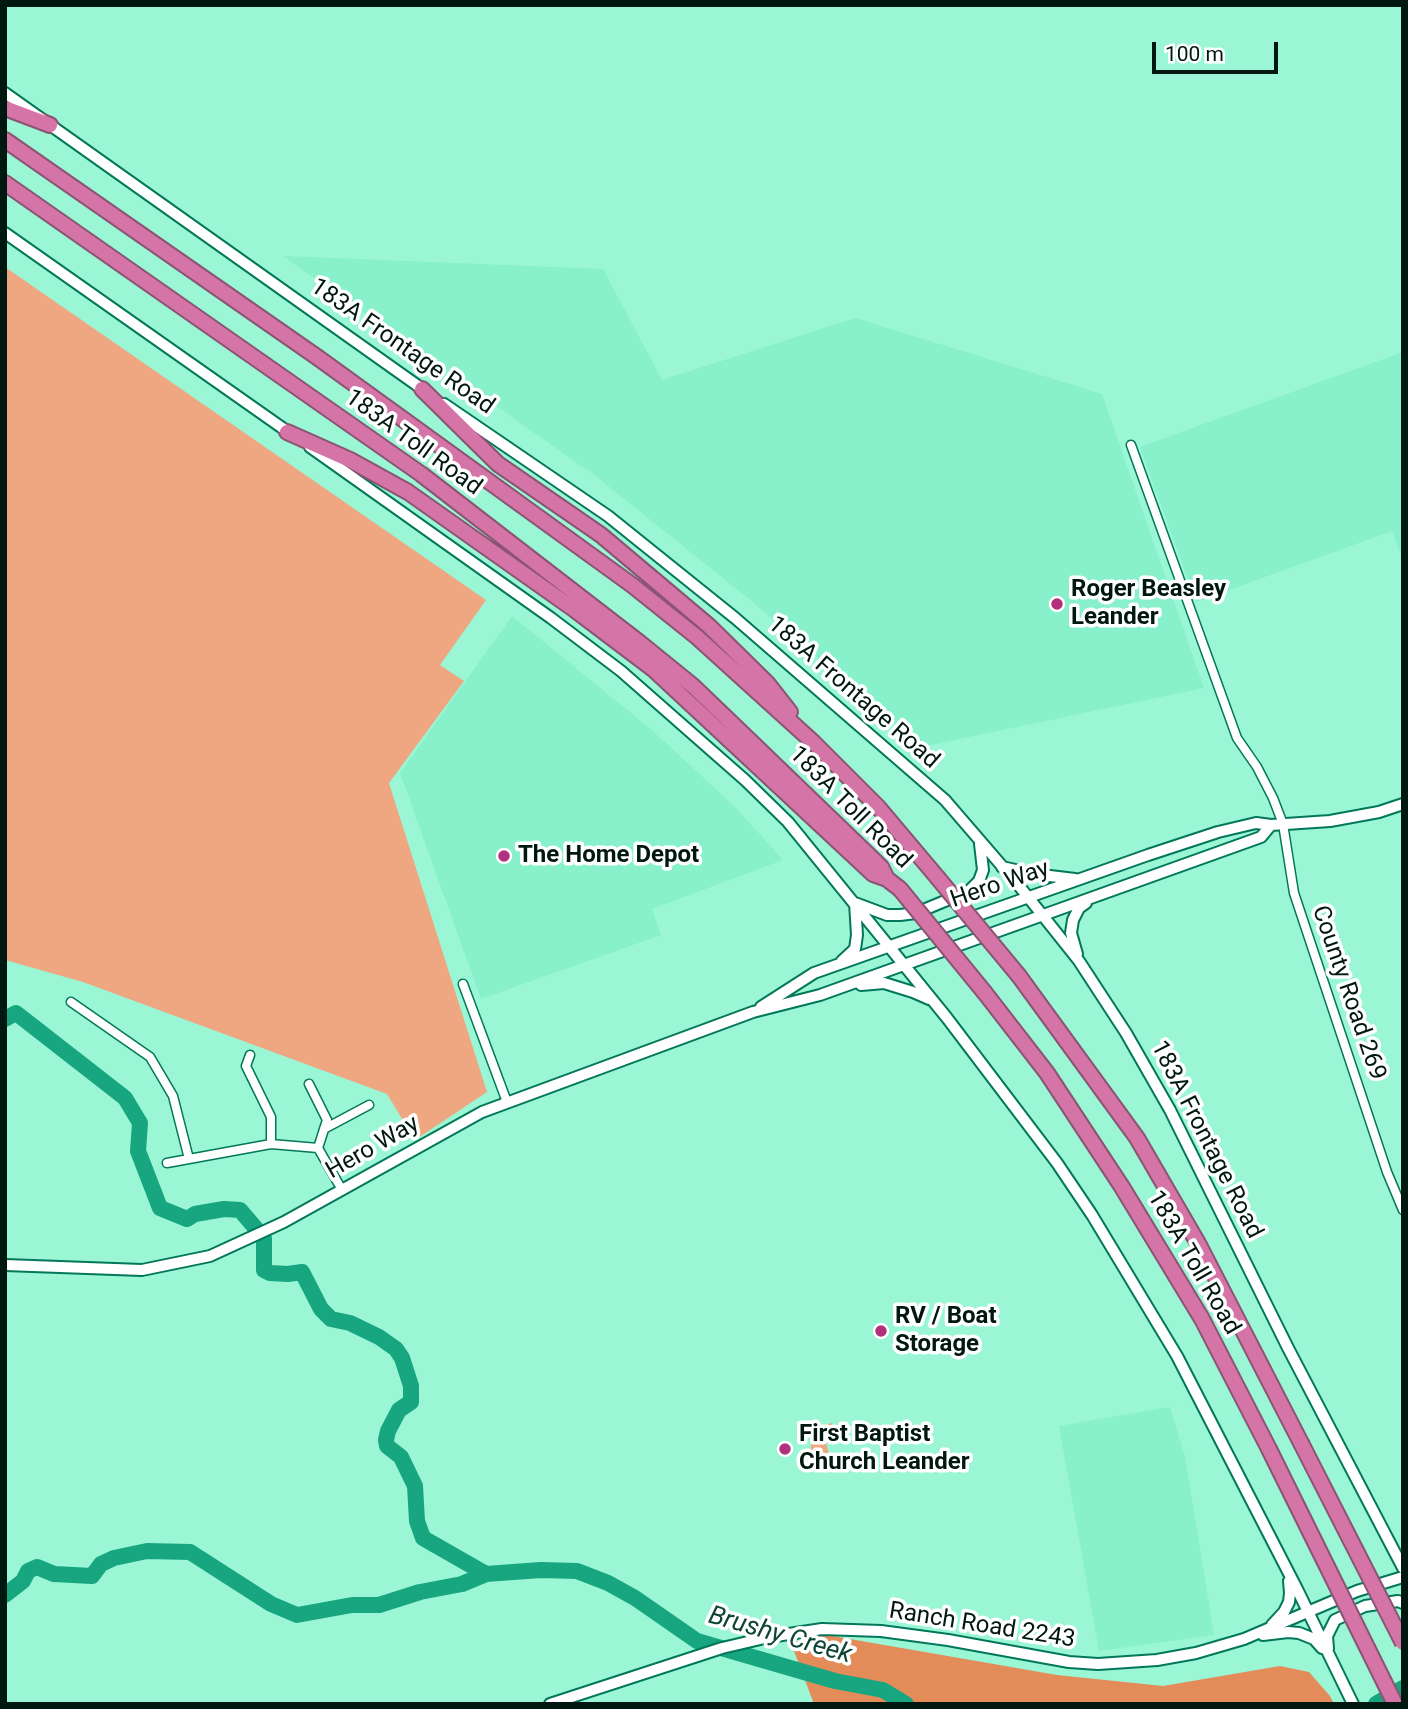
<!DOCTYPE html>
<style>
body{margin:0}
#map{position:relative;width:1408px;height:1709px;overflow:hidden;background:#9af6d4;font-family:Roboto,sans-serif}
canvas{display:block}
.frame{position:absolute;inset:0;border:7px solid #00180f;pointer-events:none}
.scale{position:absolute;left:1152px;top:42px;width:126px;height:32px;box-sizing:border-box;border:4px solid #00180f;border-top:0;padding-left:9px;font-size:21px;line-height:24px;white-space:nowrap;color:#00180f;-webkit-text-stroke:5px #fff;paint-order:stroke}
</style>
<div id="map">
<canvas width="1408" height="1709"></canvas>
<div class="frame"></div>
<div class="scale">100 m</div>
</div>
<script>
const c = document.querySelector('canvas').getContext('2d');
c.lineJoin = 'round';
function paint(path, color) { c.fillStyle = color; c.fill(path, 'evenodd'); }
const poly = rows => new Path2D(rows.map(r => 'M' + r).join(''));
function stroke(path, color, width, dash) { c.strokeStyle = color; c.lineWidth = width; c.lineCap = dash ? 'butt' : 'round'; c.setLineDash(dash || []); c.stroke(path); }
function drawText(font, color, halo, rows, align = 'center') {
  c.font = font + ' Roboto,sans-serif'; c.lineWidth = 7; c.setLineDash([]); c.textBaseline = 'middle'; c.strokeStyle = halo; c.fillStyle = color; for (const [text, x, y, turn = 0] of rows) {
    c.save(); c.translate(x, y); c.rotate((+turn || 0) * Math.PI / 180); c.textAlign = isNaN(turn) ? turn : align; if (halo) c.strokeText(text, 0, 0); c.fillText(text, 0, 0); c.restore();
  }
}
const built = poly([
 [283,256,603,269,662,380,855,318,1102,394,1204,688,921,747,754,603,597,477],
 [1403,352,1403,560,1392,531,1196,602,1140,447],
 [512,616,653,731,734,806,783,860,652,909,661,935,481,999,400,773],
 [1170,1407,1185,1457,1214,1635,1099,1651,1059,1426]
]);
const green = poly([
 [5,267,486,600,440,665,464,681,389,783,487,1092,415,1140,387,1094,83,982,5,960],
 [832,1423,837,1439,826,1443,831,1461,819,1465,816,1469,810,1450,812,1442,823,1439,820,1426]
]);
const forest = poly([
 [821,1634,1057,1675,1163,1686,1280,1666,1309,1672,1330,1696,1334,1704,814,1704,791,1643]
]);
const river = poly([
 [5,1019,16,1013,125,1098,140,1123,138,1151,160,1208,187,1219,195,1214,224,1209,240,1210,264,1238,264,1270,270,1273,288,1274,302,1272,321,1309,331,1319,350,1323,379,1337,396,1349,402,1358,411,1386,411,1402,399,1410,388,1431,386,1440,387,1446,401,1457,415,1486,417,1521,423,1538,486,1574],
 [5,1595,23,1581,28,1571,37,1567,54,1574,92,1576,101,1564,114,1558,147,1551,190,1552,271,1604,297,1615,352,1605,379,1605,420,1592,462,1584,486,1574,541,1570,577,1571,608,1583,635,1598,697,1641,835,1681,883,1690,906,1704],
 [1376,1704,1403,1688]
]);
const street = poly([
 [1131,445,1237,738,1257,767,1273,798,1283,824,1294,893,1387,1172,1403,1210],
 [463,984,507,1102],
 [71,1002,150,1057,173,1096,189,1159],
 [250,1055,246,1066,271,1117,271,1144],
 [309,1084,327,1120,318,1148],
 [324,1129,369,1105],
 [167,1163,271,1144,318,1148,342,1190]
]);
const secondary = poly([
 [5,93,428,393],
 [5,233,291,434],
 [444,404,608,516,735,618,945,800,1020,887,1079,961,1126,1033,1170,1110,1288,1348,1403,1568],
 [310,447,551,618,621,671,745,780,788,822,947,1018,1057,1163,1092,1215,1177,1356,1297,1589,1353,1704],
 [1002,867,1033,874,1075,879],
 [855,903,887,915,900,915,916,913,969,891,979,881,983,870,980,844],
 [1077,954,1071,933,1073,920,1079,908,1086,903],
 [842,961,855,949,857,935,855,903],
 [861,985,884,983,913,992,929,999],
 [761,1007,814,973,1148,855,1218,832,1256,823,1271,825,1330,821,1379,812,1403,804],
 [5,1265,142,1270,210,1256,284,1222,482,1112,753,1012,820,995,1261,837,1271,825],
 [1272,1625,1284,1612,1289,1602,1290,1593,1289,1581],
 [1263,1635,1288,1632,1299,1633,1314,1639,1322,1648],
 [1328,1649,1327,1636,1335,1620,1365,1606,1398,1601,1403,1603],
 [550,1704,722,1648,769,1637,822,1629,881,1631,948,1640,1069,1662,1098,1664,1157,1660,1196,1653,1244,1639,1357,1591,1403,1577]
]);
const highway = poly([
 [5,108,50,125],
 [5,140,317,357,632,585,697,637,814,743,878,807,937,877],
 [5,183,421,474,640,643,693,686,742,733,881,867,887,879,900,889],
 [422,389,498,464,601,535,709,626,768,684,790,712],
 [287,432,350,460,408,492,575,610,653,669,873,874,887,879],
 [1019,976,1137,1138,1199,1245,1301,1443],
 [985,993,1047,1073,1122,1187,1202,1319,1269,1449]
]);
const highwayBridge = poly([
 [937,877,1019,976],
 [900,889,985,993],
 [1301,1443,1403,1643],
 [1269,1449,1395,1704]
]);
const markers = [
 [1057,604,7,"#b1317e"],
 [504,856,7,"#b1317e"],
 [881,1331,7,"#b1317e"],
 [785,1449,7,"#b1317e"]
];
const streetNames = [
 ["183A Frontage Road",402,347,35],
 ["183A Toll Road",413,443,36],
 ["183A Frontage Road",853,693,41],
 ["183A Toll Road",850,808,45],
 ["Hero Way",1000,885,-19],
 ["County Road 269",1348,993,71],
 ["183A Frontage Road",1206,1140,63],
 ["Hero Way",373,1148,-30],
 ["183A Toll Road",1193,1263,60],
 ["Ranch Road 2243",982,1626,9]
];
const poiNames = [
 ["Roger Beasley",1071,590],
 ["Leander",1071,618],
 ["The Home Depot",518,856],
 ["RV / Boat",895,1317],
 ["Storage",895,1345],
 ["First Baptist",799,1435],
 ["Church Leander",799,1463]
];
const waterNames = [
 ["Brushy Creek",780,1636,16]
];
paint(built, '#88f0ca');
paint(green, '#efa782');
paint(forest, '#e48b5a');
stroke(river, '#17a680', 16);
stroke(street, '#02775a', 11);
stroke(secondary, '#02775a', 14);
stroke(highway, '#8a5472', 18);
stroke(street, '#fff', 8);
stroke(secondary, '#fff', 10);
stroke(highway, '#d574a7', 14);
stroke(highwayBridge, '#8a5472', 18, []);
stroke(highwayBridge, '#d574a7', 14);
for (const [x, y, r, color] of markers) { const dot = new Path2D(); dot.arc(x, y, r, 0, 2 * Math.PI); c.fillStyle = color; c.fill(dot); stroke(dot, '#fff', 2.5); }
drawText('24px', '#00180f', '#fff', streetNames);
drawText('bold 24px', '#00180f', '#fff', poiNames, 'left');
drawText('italic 26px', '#0e4434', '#fff', waterNames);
</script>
